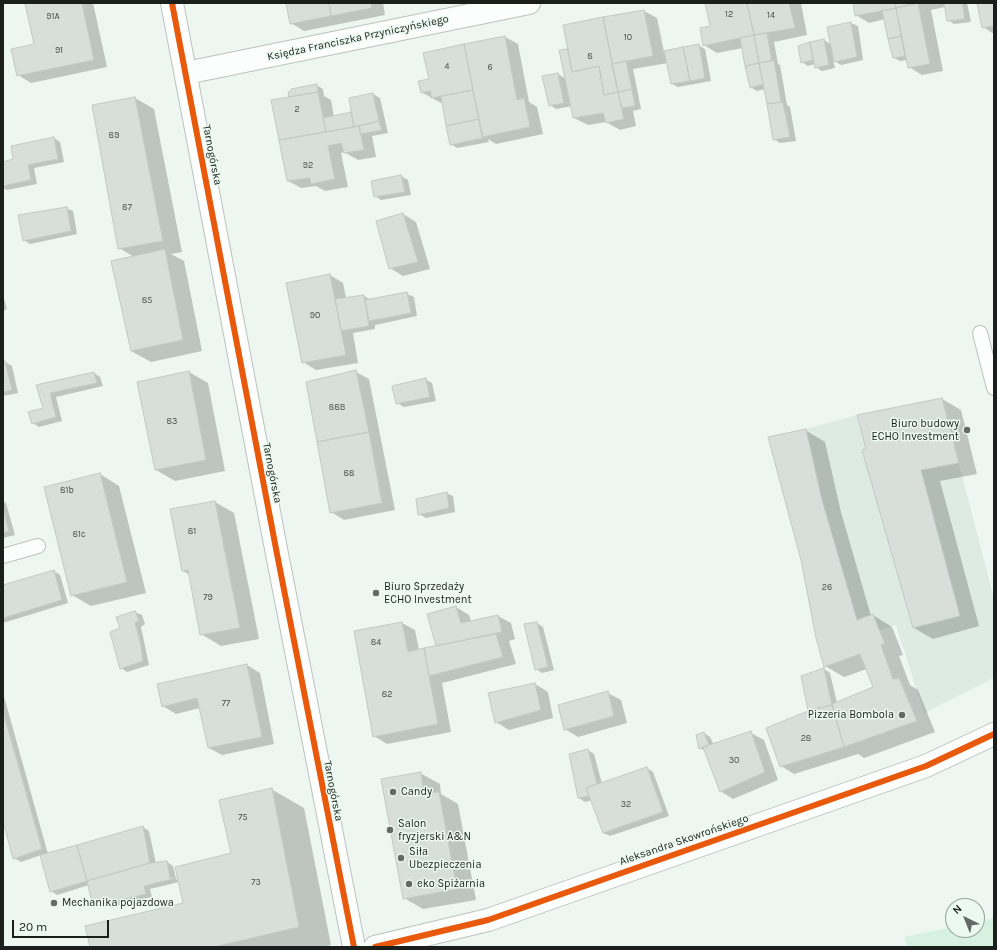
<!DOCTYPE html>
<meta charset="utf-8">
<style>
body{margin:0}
#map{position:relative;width:997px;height:950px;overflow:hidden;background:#eef6f1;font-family:Karla,sans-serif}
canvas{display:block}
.frame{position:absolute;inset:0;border:4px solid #1a1f1c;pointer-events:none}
.north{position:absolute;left:945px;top:898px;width:40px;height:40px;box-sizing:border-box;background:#ebf9f0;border:1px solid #97a29b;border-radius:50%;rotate:317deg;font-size:11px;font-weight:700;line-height:16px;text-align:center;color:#1a1f1c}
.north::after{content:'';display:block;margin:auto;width:14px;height:18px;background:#646a67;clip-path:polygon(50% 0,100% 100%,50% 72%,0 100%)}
.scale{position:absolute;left:12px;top:920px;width:97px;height:18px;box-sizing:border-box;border:2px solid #1a1f1c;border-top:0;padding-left:5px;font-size:12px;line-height:14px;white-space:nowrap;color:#1a1f1c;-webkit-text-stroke:3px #ebf9f0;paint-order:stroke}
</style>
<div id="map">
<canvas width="997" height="950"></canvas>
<div class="frame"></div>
<div class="north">N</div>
<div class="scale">20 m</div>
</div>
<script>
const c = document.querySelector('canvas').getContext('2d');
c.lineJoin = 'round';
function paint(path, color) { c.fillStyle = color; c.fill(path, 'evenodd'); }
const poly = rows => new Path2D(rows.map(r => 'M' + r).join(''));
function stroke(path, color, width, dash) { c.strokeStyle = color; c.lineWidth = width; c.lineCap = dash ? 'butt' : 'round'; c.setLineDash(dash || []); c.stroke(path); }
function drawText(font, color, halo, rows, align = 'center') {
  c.font = font + ' Karla,sans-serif'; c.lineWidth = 3; c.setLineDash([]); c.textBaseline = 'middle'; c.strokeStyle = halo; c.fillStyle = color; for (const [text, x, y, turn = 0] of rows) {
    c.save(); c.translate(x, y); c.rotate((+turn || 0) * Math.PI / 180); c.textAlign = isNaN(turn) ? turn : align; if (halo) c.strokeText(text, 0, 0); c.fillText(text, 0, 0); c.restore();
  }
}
const built = poly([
 [942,398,994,599,994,678,924,713,896,625,825,648,768,437,806,429,857,415]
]);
const green = poly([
 [994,918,994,947,908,947,904,937,953,927,953,930,977,930,977,922]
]);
const shadow = poly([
 [35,3,93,3,107,67,31,83,18,75,35,45],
 [287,3,383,3,385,15,304,31,291,23],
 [706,3,801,3,807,35,774,42,778,64,780,65,787,105,790,107,796,141,780,143,774,139,765,89,757,91,750,87,743,48,717,53,704,45,711,27],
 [854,3,967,3,971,22,954,24,948,20,945,7,931,10,943,71,922,75,909,67,907,60,900,61,894,58,885,19,869,23,856,15],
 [978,3,994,3,994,34,983,27],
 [644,11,657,18,664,52,698,45,705,49,711,81,678,87,672,84,668,63,633,69,641,109,633,111,636,126,620,130,606,122,588,125,574,118,572,106,556,109,550,105,558,74,566,79,569,50],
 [851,23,858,26,863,60,841,65,833,60,835,68,822,71,816,67,815,64,808,66,802,62,799,46,824,40,832,45,828,27],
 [505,37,518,44,529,102,537,107,543,134,496,144,488,139,489,142,457,148,451,144,443,104,421,92,430,80],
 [316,85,323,89,324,96,331,100,334,117,353,113,373,94,380,98,388,133,372,136,376,157,358,160,344,152,341,153,348,187,325,191,316,186,301,188,288,181,292,97],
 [135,98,154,109,182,252,171,254,184,261,202,351,151,362,131,351,134,257,119,248],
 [54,138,60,142,64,162,34,168,37,184,7,190,3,188,3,163,15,160],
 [401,176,408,180,411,195,381,200,375,196,372,181],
 [66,208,73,211,77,234,30,244,24,240],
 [403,214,416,222,430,269,403,276,390,268],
 [330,275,343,283,346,298,364,296,371,300,407,294,414,297,417,316,375,325,375,329,353,333,358,363,316,370,303,362],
 [3,295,7,309,3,311],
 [5,362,12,366,18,393,3,396,3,363],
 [189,372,208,383,225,471,175,481,156,470],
 [356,372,369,379,395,510,344,520,331,512],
 [94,373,100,377,103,386,56,397,62,421,39,427,33,423,44,409,37,385],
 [425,379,432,383,436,401,404,407,397,403],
 [942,399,961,410,977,474,940,481,979,626,933,639,914,628,863,451,868,450],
 [805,430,825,442,841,512,871,616,873,615,892,627,903,655,899,656,910,685,918,690,935,732,864,758,858,754,794,774,781,766,810,712,824,669,830,673,837,703,874,687,867,669,844,677,825,666],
 [100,474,119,486,146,593,91,606,72,595],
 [446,493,453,496,455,512,426,518,419,514],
 [3,501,6,503,15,535,3,538],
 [215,502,234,513,259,639,221,646,201,634,190,575,183,571],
 [54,571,60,575,68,603,3,623,3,586],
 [456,607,469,615,471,621,498,616,511,623,515,639,509,641,516,664,442,683,451,732,387,744,374,736,402,623,415,630,419,650,437,647],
 [135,612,142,615,145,624,141,627,149,665,127,672,121,668,122,629,117,618],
 [537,623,543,627,554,670,542,673,536,669],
 [247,665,260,673,274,744,222,755,209,748,200,708,176,714,163,706],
 [535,684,548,692,553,718,509,730,496,722],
 [3,693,48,854,143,827,149,831,156,864,167,862,173,866,176,879,179,881,232,854,271,789,304,808,331,945,324,947,91,947,184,904,179,882,150,889,152,897,115,906,110,903,99,906,93,902,89,885,57,895,51,891,41,855,21,862,14,858,3,817],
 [608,693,621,700,627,723,578,737,565,729],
 [704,733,710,737,714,745,751,733,764,740,778,780,733,799,720,791,705,751,700,748],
 [588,750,594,754,602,784,647,768,653,772,669,816,610,836,603,833,592,800,585,802,579,798,570,755],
 [420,773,440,784,441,794,458,804,476,900,423,909,404,898]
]);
const building = poly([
 [30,3,82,3,94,60,17,76,11,49,34,44,25,4,30,3],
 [286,3,329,3,331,16,290,24,286,3],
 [329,3,371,3,372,8,331,16,329,3],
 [705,3,747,3,754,35,703,46,700,28,710,26,705,3],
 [747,3,789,3,795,28,754,35,747,3],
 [853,3,895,3,896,8,855,16,853,3],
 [895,3,918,3,896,8,895,3],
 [918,3,930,64,908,68,896,8,918,3],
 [944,3,962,3,965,19,947,21,944,3],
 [977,3,994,3,994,26,982,28,977,3],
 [896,8,901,36,888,39,882,11,896,8],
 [644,10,653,56,612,64,603,17,644,10],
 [603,17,618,92,604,95,599,66,572,72,563,25,603,17],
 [851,22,857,57,834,62,827,27,851,22],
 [767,33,772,61,759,63,754,35,767,33],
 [754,35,759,63,745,66,740,38,754,35],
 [505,36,517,100,524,98,530,127,482,137,464,44,505,36],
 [901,36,905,56,893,58,888,39,901,36],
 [824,39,829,65,815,68,810,42,824,39],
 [810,42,813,60,801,63,798,46,810,42],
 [464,44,473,90,431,98,431,91,421,93,418,81,429,79,423,53,464,44],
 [699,44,705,78,690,81,683,47,699,44],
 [683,47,690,81,671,84,664,51,683,47],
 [568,49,572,72,599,66,604,95,618,92,624,119,606,123,603,113,573,118,559,50,568,49],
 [774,60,781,102,767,104,759,63,774,60],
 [626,61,632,89,618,92,612,64,626,61],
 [759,63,763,84,750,88,745,66,759,63],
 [558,73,564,103,549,106,542,76,558,73],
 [317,84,318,92,289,97,288,92,291,91,291,89,317,84],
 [632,89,635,106,622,108,618,92,632,89],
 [473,90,479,119,446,126,441,96,473,90],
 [318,92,326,132,279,140,271,100,318,92],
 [373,93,379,121,354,127,349,98,373,93],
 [135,97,163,241,118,249,92,105,135,97],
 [781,102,783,102,790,137,773,140,767,104,781,102],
 [351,112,354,127,326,132,323,118,351,112],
 [479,119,483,138,450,145,446,126,479,119],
 [379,121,382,130,361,134,359,126,379,121],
 [359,126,364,150,344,153,341,143,328,146,335,179,311,184,310,178,287,181,279,140,359,126],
 [54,137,58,159,28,165,31,180,3,186,3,162,13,159,11,146,54,137],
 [401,175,405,192,374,197,371,181,401,175],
 [67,207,71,231,23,241,18,215,67,207],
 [403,213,418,262,389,269,376,221,403,213],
 [165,249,183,340,131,351,111,261,165,249],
 [330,274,346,355,302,363,286,283,330,274],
 [407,292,411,313,369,321,365,300,407,292],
 [364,295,369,326,341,331,335,299,364,295],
 [5,361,12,390,3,392,3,362,5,361],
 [356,370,369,432,317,442,306,382,356,370],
 [189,371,206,460,155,470,137,382,189,371],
 [94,372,97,383,50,393,56,417,32,424,28,412,43,408,36,385,94,372],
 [426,378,430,397,396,404,392,386,426,378],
 [942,398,959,463,921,470,960,616,913,628,862,450,866,449,857,415,942,398],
 [806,429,822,500,857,620,873,614,885,644,881,645,893,679,899,678,917,721,844,747,832,704,873,687,860,654,824,667,816,638,801,560,768,437,806,429],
 [369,432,382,503,330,513,317,442,369,432],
 [100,473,127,582,71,596,44,487,100,473],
 [447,492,449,508,418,515,416,499,447,492],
 [215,501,240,628,200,635,188,570,182,571,170,509,215,501],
 [3,509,9,531,3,533,3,509],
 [54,570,62,600,3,618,3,585,54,570],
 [456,606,461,623,498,615,502,632,436,646,427,614,456,606],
 [135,611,139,620,135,623,141,645,143,661,120,669,110,632,120,628,116,617,135,611],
 [402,622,408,652,424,648,438,724,373,737,354,631,402,622],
 [537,622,548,667,535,670,524,624,537,622],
 [496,634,503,657,429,676,424,648,496,634],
 [247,664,262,737,208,748,197,698,162,707,157,684,247,664],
 [824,668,832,705,808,711,801,676,824,668],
 [535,683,541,710,495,723,488,693,535,683],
 [608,691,614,716,564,730,558,705,608,691],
 [832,705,844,747,780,767,766,728,808,711,832,705],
 [3,711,42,849,13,859,3,821,3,711],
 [751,731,765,772,720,792,703,747,751,731],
 [704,732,709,745,699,749,696,735,704,732],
 [588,749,597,784,586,788,589,796,578,798,569,754,588,749],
 [647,767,663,812,603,833,586,788,647,767],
 [421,772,424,794,439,792,457,889,403,899,381,779,421,772],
 [272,788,299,927,214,947,90,947,85,926,183,903,175,867,231,853,219,800,272,788],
 [143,826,150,863,87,881,77,845,143,826],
 [77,845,87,881,50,892,40,855,77,845],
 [167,861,170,878,176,877,176,878,144,886,146,894,108,903,106,899,92,903,87,881,150,863,167,861]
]);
const lane = poly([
 [980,333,994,388],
 [3,556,38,546]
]);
const street = poly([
 [186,73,529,3]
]);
const secondary = poly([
 [172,3,277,554,354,947],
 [375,947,488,920,926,766,994,734]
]);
const cycleway = poly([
 [172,3,277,554,354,947],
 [375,947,488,920,926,766,994,734]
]);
const markers = [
 [967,430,4,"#646a67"],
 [376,593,4,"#646a67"],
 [902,715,4,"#646a67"],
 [393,792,4,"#646a67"],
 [390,830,4,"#646a67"],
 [401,858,4,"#646a67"],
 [409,884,4,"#646a67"],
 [54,903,4,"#646a67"]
];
const numberNames = [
 ["12",729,14],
 ["14",771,15],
 ["91A",53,16],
 ["10",628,37],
 ["91",59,50],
 ["8",590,56],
 ["4",447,66],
 ["6",490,67],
 ["2",297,109],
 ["89",114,135],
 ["92",308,165],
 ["87",127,207],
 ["85",147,300],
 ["90",315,315],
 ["88B",337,407],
 ["83",172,421],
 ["88",349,473],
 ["81b",67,490],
 ["81",192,531],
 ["81c",79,534],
 ["26",827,587],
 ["79",208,597],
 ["84",376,642],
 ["82",387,694],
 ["77",226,703],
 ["28",806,738],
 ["30",734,760],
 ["32",626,804],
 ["75",243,817],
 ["73",256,882]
];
const streetNames = [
 ["Księdza Franciszka Przyniczyńskiego",358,38,-12],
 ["Tarnogórska",212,155,79],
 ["Tarnogórska",272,473,79],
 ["Tarnogórska",333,791,79],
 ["Aleksandra Skowrońskiego",684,840,-19]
];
const poiNames = [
 ["Biuro budowy",959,424,"right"],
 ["ECHO Investment",959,437,"right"],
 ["Biuro Sprzedaży",384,587],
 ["ECHO Investment",384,600],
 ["Pizzeria Bombola",894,715,"right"],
 ["Candy",401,792],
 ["Salon",398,824],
 ["fryzjerski A&N",398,837],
 ["Siła",409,852],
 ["Ubezpieczenia",409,865],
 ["eko Spiżarnia",417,884],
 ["Mechanika pojazdowa",62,903]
];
paint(built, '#ddebe2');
paint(green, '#d7f1e0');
paint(shadow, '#0003');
paint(building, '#d8deda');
stroke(building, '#c3c9c6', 1);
stroke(lane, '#bcc2be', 16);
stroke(street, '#bcc2be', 24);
stroke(secondary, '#bcc2be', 24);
stroke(lane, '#fcfefd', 14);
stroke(street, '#fcfefd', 22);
stroke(secondary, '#fcfefd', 22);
stroke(cycleway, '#e8590c', 6);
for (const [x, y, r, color] of markers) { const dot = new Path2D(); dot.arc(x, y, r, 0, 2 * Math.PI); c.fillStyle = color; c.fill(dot); stroke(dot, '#ebf9f0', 1.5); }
drawText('9px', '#4a4f4c', null, numberNames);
drawText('11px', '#1a1f1c', '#ebf9f0', streetNames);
drawText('11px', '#1a1f1c', '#ebf9f0', poiNames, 'left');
</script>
